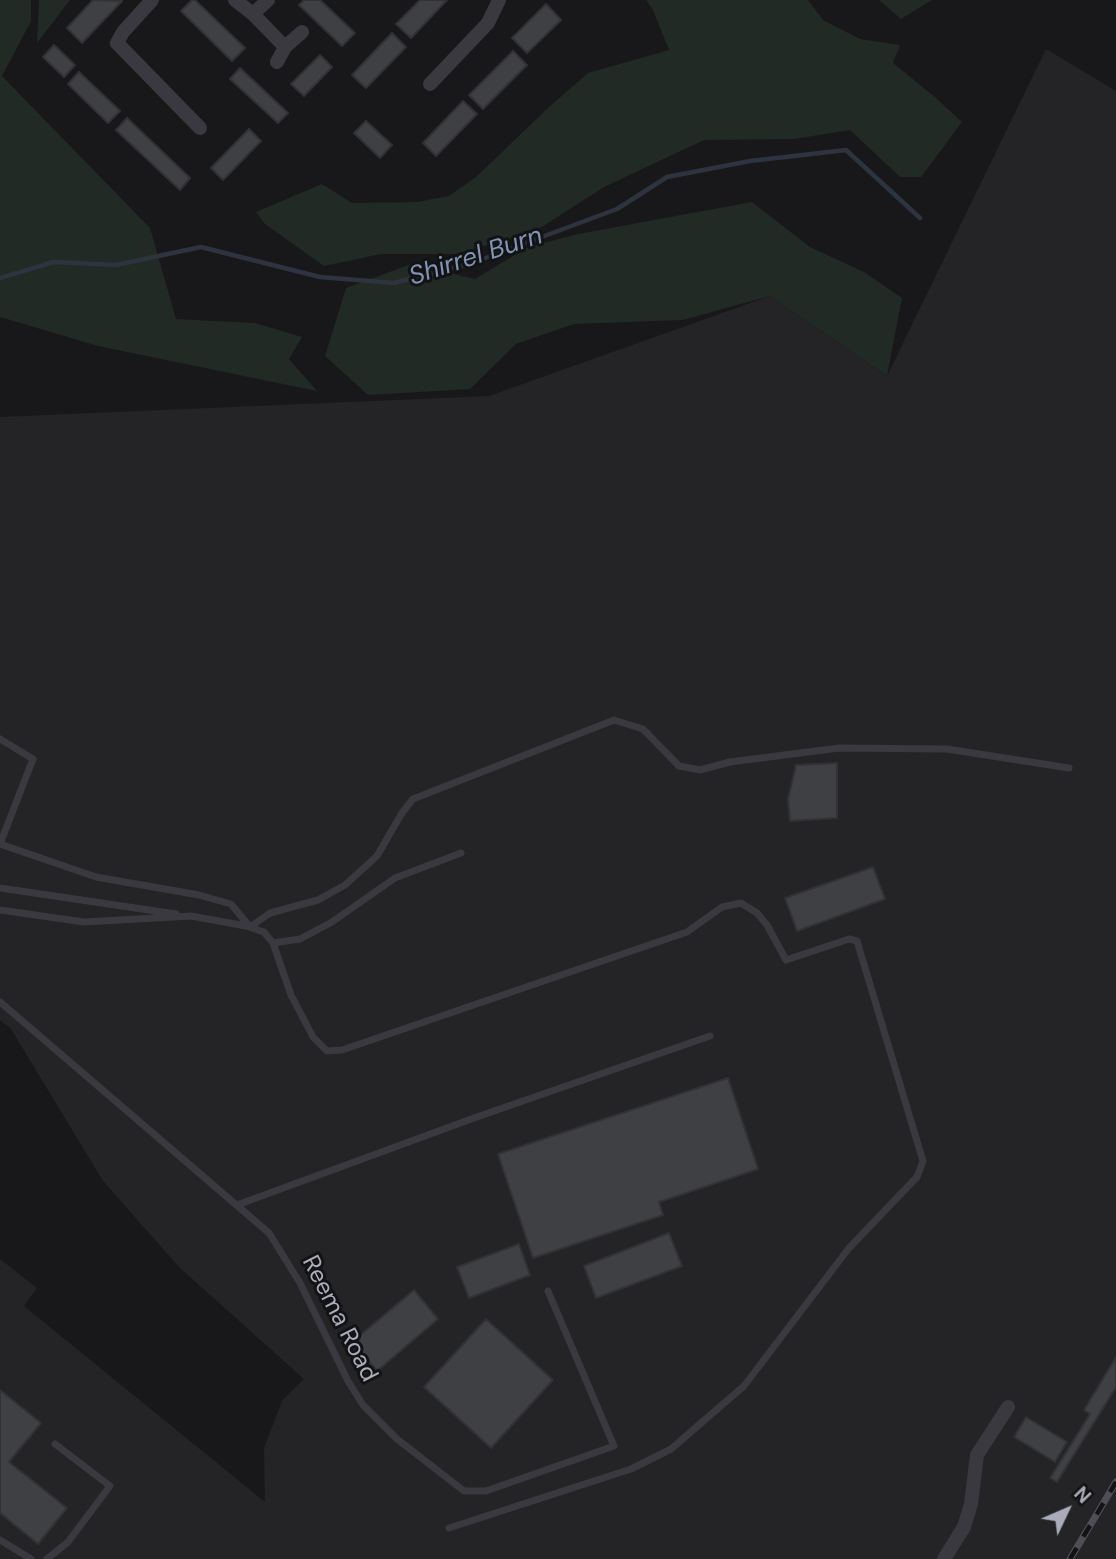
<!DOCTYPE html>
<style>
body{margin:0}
#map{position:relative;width:1116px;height:1559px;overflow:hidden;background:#18181a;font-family:"DM Sans",sans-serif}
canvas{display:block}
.north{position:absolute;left:1032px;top:1475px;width:70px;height:70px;-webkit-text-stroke:5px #131315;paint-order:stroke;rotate:46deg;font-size:19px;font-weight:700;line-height:28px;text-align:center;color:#aaacba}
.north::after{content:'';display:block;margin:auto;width:24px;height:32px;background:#aaacba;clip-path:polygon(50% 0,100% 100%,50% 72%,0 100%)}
</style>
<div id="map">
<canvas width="1116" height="1559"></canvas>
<div class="north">N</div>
</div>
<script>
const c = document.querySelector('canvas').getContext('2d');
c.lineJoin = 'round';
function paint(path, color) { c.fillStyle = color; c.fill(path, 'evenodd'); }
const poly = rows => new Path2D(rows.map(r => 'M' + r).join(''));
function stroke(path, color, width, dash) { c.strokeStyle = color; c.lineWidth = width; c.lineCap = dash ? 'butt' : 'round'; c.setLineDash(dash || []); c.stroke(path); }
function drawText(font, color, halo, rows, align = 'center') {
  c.font = font + ' "DM Sans",sans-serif'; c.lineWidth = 6; c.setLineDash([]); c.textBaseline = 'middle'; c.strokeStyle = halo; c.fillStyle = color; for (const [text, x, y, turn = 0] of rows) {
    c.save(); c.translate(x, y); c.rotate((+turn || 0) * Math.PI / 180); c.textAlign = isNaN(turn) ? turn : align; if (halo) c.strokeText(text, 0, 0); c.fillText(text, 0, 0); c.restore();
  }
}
const built = poly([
 [1046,49,1116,91,1116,1559,0,1559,0,1259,37,1288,24,1306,265,1502,264,1448,282,1401,304,1379,180,1268,103,1181,11,1029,0,1020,0,417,489,396,770,296,887,376]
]);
const green = poly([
 [0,0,31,0,31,21,2,76,150,228,176,319,255,323,302,337,289,359,317,391,98,346,0,317],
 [39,0,70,0,37,43],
 [646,0,808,0,823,20,860,39,900,45,893,63,936,98,962,122,921,177,900,177,850,130,794,139,704,140,604,187,534,232,456,254,381,254,324,266,265,224,256,212,322,184,352,203,417,202,449,196,476,177,549,107,588,73,669,50,653,10],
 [879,0,932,0,901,19],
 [752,202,810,247,864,272,902,298,887,376,770,296,683,320,574,324,516,344,470,389,368,395,325,356,346,288,411,264,475,279,528,247,578,234]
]);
const stream = poly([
 [0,278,53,262,116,265,201,247,320,277,394,283,472,263,617,209,667,177,750,161,846,150,920,218]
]);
const building = poly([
 [93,0,122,1,82,43,67,28,93,0],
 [192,0,195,0,245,48,232,61,181,11,192,0],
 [304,0,320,0,355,33,342,46,299,5,304,0],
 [420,0,447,0,411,38,396,24,420,0],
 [546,4,561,20,527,53,512,38,546,4],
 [392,33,406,47,366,88,352,75,392,33],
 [54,45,75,65,64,77,43,57,54,45],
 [513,51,527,65,483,109,469,95,513,51],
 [320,55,332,67,304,96,291,84,320,55],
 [240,68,288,113,278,123,230,79,240,68],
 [79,72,120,111,108,123,68,84,79,72],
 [463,101,477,114,436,156,423,143,463,101],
 [127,118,190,178,180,190,116,130,127,118],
 [366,121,392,145,380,158,354,133,366,121],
 [249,129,261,141,223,180,211,168,249,129],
 [837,763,837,818,790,821,788,799,796,765,837,763],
 [873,867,885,899,797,931,785,898,873,867],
 [728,1078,758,1169,659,1202,663,1215,533,1258,498,1154,728,1078],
 [669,1233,682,1266,596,1298,584,1266,669,1233],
 [519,1244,530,1275,469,1298,457,1267,519,1244],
 [414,1290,438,1319,377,1371,352,1342,414,1290],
 [486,1319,553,1380,491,1448,424,1387,486,1319],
 [1116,1357,1116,1387,1057,1482,1050,1478,1090,1414,1084,1410,1116,1357],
 [0,1390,41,1423,9,1462,67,1508,38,1544,0,1513,0,1390],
 [1026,1417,1067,1442,1055,1462,1014,1437,1026,1417]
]);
const service = poly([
 [0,739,33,759,0,844],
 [0,844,96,877,199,895,231,904,250,927],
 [0,888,176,914],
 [0,910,84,922,191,916,246,926,264,932,273,943,291,995,313,1037,327,1051,342,1050,687,932,722,907,741,903,757,913,767,925,786,960,849,939,857,941,923,1161,917,1177,849,1248,744,1386,671,1449,631,1469,449,1528],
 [250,927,270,913,318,900,345,885,377,856,402,813,413,799,614,720,643,729,679,766,700,770,730,762,839,748,947,749,1069,768],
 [273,943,300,939,332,922,395,878,461,853],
 [0,1002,269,1233,300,1283,348,1381,363,1405,397,1439,464,1491,486,1491,614,1446,548,1291],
 [237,1205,474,1118,710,1036],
 [0,1540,31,1559],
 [47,1559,68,1542,110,1486,55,1444]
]);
const minor = poly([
 [152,0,123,32,117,43,200,128],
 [235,0,253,14,268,0],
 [253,14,285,47],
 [277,62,285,47,302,32],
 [430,84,488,23,499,0],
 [944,1559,964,1527,971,1504,977,1455,1008,1407]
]);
const rail = poly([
 [1070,1559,1116,1482]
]);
const streetNames = [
 ["Reema Road",339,1319,63]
];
const waterNames = [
 ["Shirrel Burn",476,257,-18]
];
paint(built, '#242427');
paint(green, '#212a24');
stroke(stream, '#2d343f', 4.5);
paint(building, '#3f4044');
stroke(building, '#323236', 2);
stroke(service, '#39393f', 7);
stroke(minor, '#39393f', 14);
stroke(rail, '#4e4e56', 7);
stroke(rail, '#131315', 4.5, [13]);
drawText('24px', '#aaacba', '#131315', streetNames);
drawText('italic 26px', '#8095b6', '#131315', waterNames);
</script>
